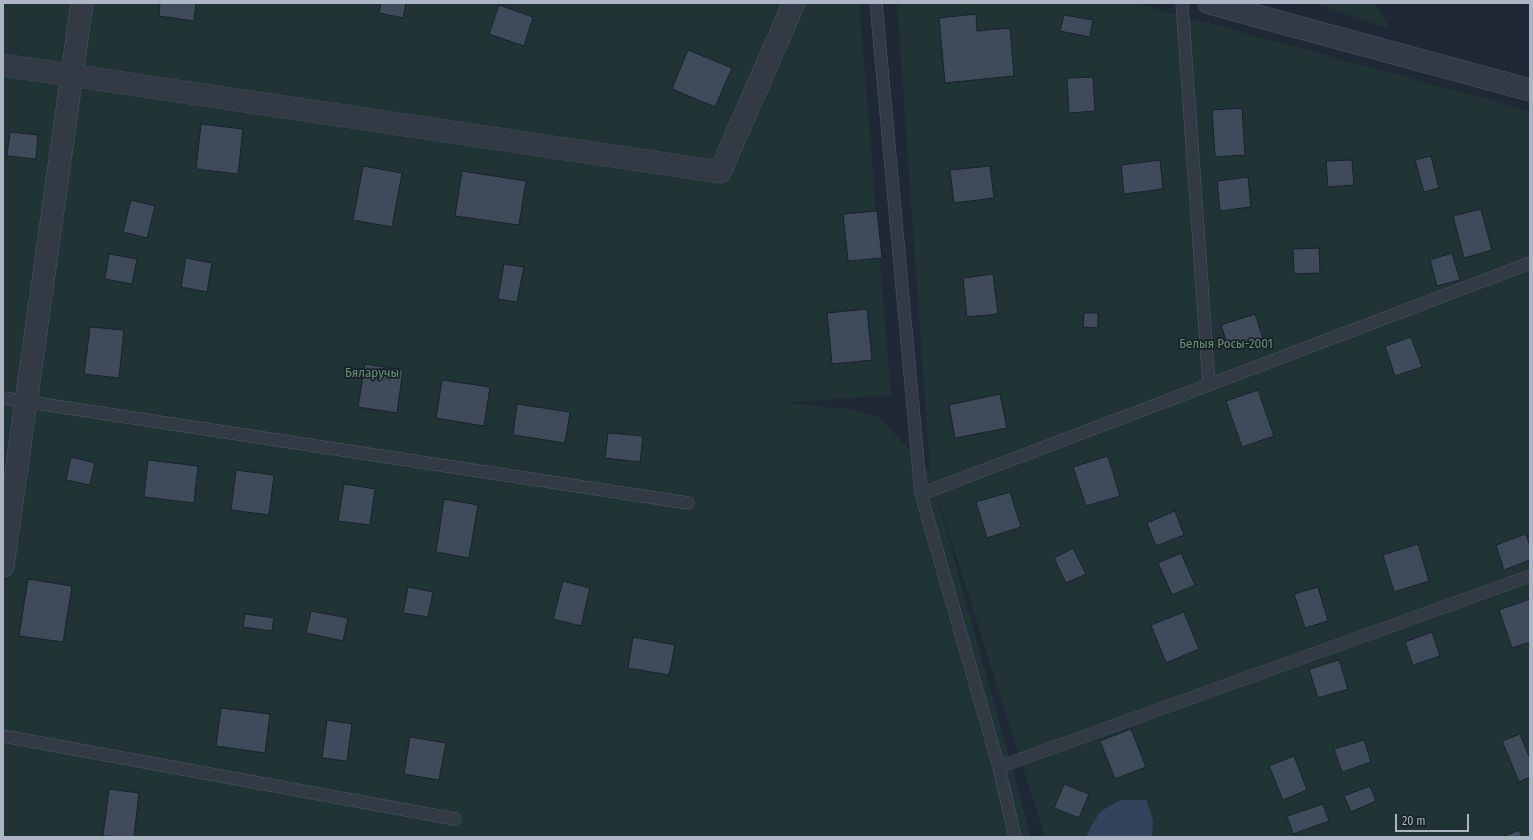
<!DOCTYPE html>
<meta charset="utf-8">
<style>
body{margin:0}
#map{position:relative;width:1533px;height:840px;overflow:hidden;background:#1f2835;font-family:"Fira Sans Condensed",sans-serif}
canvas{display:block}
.frame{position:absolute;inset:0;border:4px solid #abb5c3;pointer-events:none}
.scale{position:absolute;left:1395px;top:814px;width:74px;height:18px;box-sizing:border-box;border:2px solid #abb5c3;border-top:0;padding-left:5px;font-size:12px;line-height:14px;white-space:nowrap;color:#abb5c3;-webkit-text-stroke:3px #181f2a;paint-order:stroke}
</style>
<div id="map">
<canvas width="1533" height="840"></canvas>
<div class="frame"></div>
<div class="scale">20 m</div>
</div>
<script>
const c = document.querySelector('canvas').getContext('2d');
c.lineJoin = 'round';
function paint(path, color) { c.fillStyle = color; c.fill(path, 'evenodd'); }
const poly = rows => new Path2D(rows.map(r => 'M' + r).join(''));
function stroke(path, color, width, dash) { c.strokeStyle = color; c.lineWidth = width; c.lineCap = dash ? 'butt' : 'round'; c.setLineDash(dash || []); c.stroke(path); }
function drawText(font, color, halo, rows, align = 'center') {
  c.font = font + ' "Fira Sans Condensed",sans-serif'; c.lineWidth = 3.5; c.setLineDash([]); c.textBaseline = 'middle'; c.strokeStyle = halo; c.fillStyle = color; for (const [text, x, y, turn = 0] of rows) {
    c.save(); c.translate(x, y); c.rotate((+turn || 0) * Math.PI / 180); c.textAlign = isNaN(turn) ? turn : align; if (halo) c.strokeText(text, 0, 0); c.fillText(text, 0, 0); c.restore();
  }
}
const green = poly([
 [3,3,859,3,891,395,783,403,848,409,879,417,930,472,897,3,1135,3,1530,111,1530,837,1045,837,935,489,1031,837,3,837],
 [1313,3,1374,3,1390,29]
]);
const water = poly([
 [1121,800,1146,800,1153,820,1152,837,1086,837,1091,826,1101,811]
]);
const building = poly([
 [160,3,196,3,194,21,159,16,160,3],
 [381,3,406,3,403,18,379,13,381,3],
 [499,5,533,17,524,46,489,34,499,5],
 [976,14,977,31,1010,28,1014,76,945,83,939,18,976,14],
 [1064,15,1093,20,1090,37,1060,31,1064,15],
 [688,50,732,68,715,107,672,89,688,50],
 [1093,77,1095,111,1069,113,1067,78,1093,77],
 [1242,108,1245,155,1215,157,1212,110,1242,108],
 [201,124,243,129,238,174,196,169,201,124],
 [10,132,38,135,36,159,7,156,10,132],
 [1431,156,1439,188,1424,192,1415,160,1431,156],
 [1160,160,1163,189,1124,194,1121,165,1160,160],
 [1352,160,1354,185,1328,187,1326,161,1352,160],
 [363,166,402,173,392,227,353,220,363,166],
 [990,166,994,198,954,203,950,170,990,166],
 [462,171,526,181,519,225,455,216,462,171],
 [1248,177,1251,207,1220,211,1217,181,1248,177],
 [131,200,155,206,147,238,123,232,131,200],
 [1481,209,1492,250,1464,258,1453,216,1481,209],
 [877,211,882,258,848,261,843,214,877,211],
 [1319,248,1320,273,1294,274,1293,249,1319,248],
 [1452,253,1460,280,1437,286,1430,260,1452,253],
 [109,254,137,259,132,284,105,279,109,254],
 [186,258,212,263,207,292,181,287,186,258],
 [504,264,524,267,517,302,498,299,504,264],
 [993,274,998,314,967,317,963,278,993,274],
 [867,309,872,360,832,364,827,313,867,309],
 [1084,313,1098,313,1098,328,1083,327,1084,313],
 [1255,314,1263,338,1229,349,1221,325,1255,314],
 [90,327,124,330,119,378,84,374,90,327],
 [1411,337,1422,367,1395,376,1385,346,1411,337],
 [365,364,403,370,397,413,358,407,365,364],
 [442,380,490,387,484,426,436,418,442,380],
 [1258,390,1274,436,1242,447,1226,401,1258,390],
 [1000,394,1007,428,955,438,949,405,1000,394],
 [517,404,570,412,565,443,513,435,517,404],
 [608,433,643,436,640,462,605,458,608,433],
 [1108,456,1120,496,1086,506,1073,467,1108,456],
 [71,457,95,463,90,485,66,480,71,457],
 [148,460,198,466,194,503,144,497,148,460],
 [236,470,274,475,269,515,231,510,236,470],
 [344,484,375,489,370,525,338,521,344,484],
 [1010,492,1021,527,987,538,976,502,1010,492],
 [444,499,478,505,469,558,436,552,444,499],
 [1175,511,1184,535,1156,546,1147,523,1175,511],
 [1526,534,1530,546,1530,560,1504,570,1496,545,1526,534],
 [1418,544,1429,581,1394,592,1383,555,1418,544],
 [1073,548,1086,574,1066,583,1054,558,1073,548],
 [1181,553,1195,585,1172,595,1158,563,1181,553],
 [28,579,72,586,63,642,19,636,28,579],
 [563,581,590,588,581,626,553,619,563,581],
 [408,587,433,592,428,617,403,613,408,587],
 [1318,587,1328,621,1305,628,1294,594,1318,587],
 [1530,599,1530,642,1512,648,1499,610,1530,599],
 [311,611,348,618,343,641,306,633,311,611],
 [1184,612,1199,649,1166,663,1151,625,1184,612],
 [245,614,274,618,272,631,243,627,245,614],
 [1432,632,1440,656,1413,665,1405,642,1432,632],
 [633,637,675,645,669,675,628,668,633,637],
 [1339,660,1348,689,1318,698,1309,669,1339,660],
 [221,708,270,714,265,753,216,746,221,708],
 [327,720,352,724,347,761,322,758,327,720],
 [1131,729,1146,767,1115,779,1100,741,1131,729],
 [1520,734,1530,759,1530,777,1519,782,1502,741,1520,734],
 [410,737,446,743,439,780,404,774,410,737],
 [1364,740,1371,762,1342,772,1334,749,1364,740],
 [1294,756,1307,790,1283,800,1269,766,1294,756],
 [1064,784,1089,794,1079,818,1054,808,1064,784],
 [1370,786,1376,801,1351,812,1344,796,1370,786],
 [109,789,139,793,134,837,103,836,109,789],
 [1323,804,1329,821,1293,834,1287,816,1323,804],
 [1519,830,1522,837,1502,837,1519,830]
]);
const service = poly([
 [876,3,921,494,999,767,1015,837],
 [1182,3,1209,385],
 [3,398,688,503],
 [921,494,1530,263],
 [3,736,455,819],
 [999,767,1530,576]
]);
const minor = poly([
 [1209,3,1530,90],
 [3,65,720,172,794,3],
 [3,566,82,3]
]);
const parkNames = [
 ["Белыя Росы-2001",1226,344],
 ["Бяларучы",372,373]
];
paint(green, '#203436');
paint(water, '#32445d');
paint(building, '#3f4b5a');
stroke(building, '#1a212c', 1);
stroke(service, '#4f5864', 13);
stroke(minor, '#4f5864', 23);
stroke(service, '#323a46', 12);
stroke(minor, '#323a46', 22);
drawText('13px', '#64936e', '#181f2a', parkNames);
</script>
